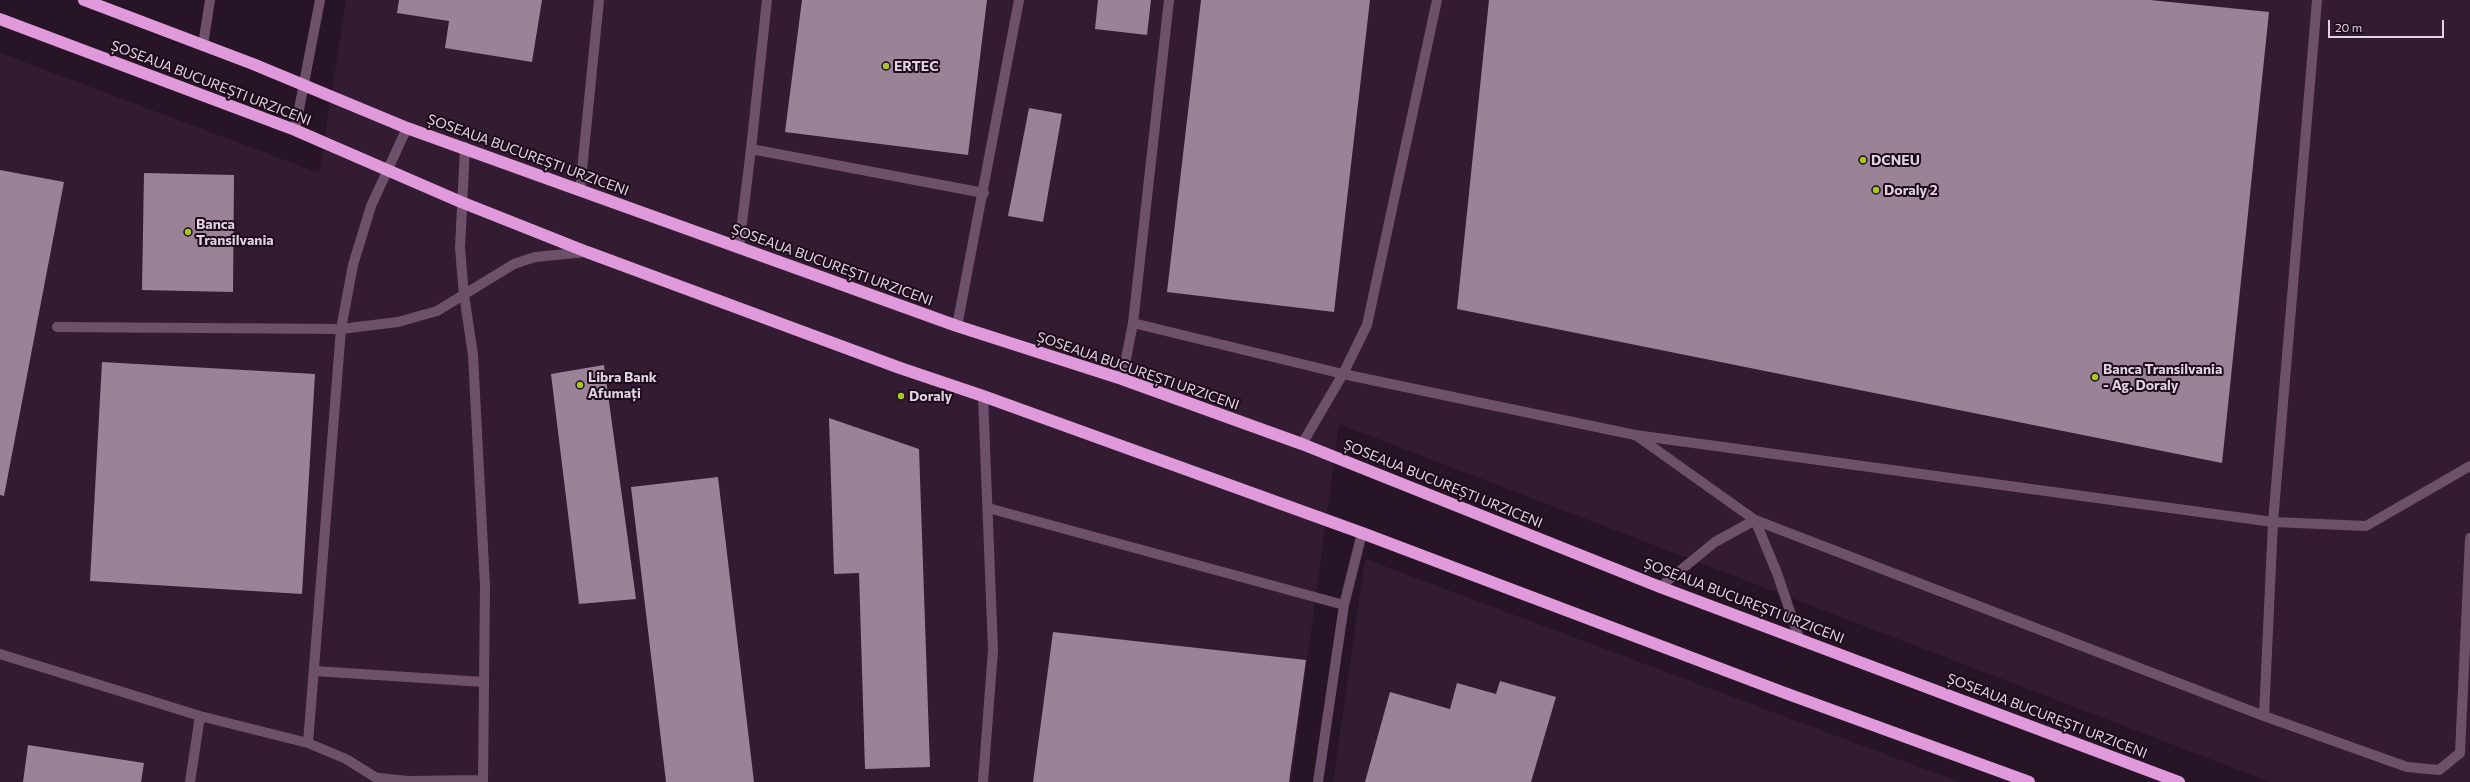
<!DOCTYPE html>
<meta charset="utf-8">
<style>
body{margin:0}
#map{position:relative;width:2470px;height:782px;overflow:hidden;background:#271426;font-family:Commissioner,sans-serif}
canvas{display:block}
.scale{position:absolute;left:2328px;top:20px;width:116px;height:18px;box-sizing:border-box;border:2px solid #e1d3df;border-top:0;padding-left:5px;font-size:12px;line-height:14px;white-space:nowrap;color:#e1d3df;-webkit-text-stroke:3px #1d0b1c;paint-order:stroke}
</style>
<div id="map">
<canvas width="2470" height="782"></canvas>
<div class="scale">20 m</div>
</div>
<script>
const c = document.querySelector('canvas').getContext('2d');
c.lineJoin = 'round';
function paint(path, color) { c.fillStyle = color; c.fill(path, 'evenodd'); }
const poly = rows => new Path2D(rows.map(r => 'M' + r).join(''));
function stroke(path, color, width, dash) { c.strokeStyle = color; c.lineWidth = width; c.lineCap = dash ? 'butt' : 'round'; c.setLineDash(dash || []); c.stroke(path); }
function drawText(font, color, halo, rows, align = 'center') {
  c.font = font + ' Commissioner,sans-serif'; c.lineWidth = 4; c.setLineDash([]); c.textBaseline = 'middle'; c.strokeStyle = halo; c.fillStyle = color; for (const [text, x, y, turn = 0] of rows) {
    c.save(); c.translate(x, y); c.rotate((+turn || 0) * Math.PI / 180); c.textAlign = isNaN(turn) ? turn : align; if (halo) c.strokeText(text, 0, 0); c.fillText(text, 0, 0); c.restore();
  }
}
const built = poly([
 [346,0,2470,0,2470,782,2270,782,1339,424,1291,782,0,782,0,53,319,173],
 [1365,559,1959,782,1333,782]
]);
const building = poly([
 [399,0,542,0,532,62,445,48,449,21,397,13],
 [802,0,987,0,968,155,785,132],
 [1098,0,1151,0,1147,35,1095,29],
 [1201,0,1370,0,1334,312,1167,292],
 [1489,0,2150,0,2269,12,2222,463,1457,309],
 [1029,108,1062,114,1043,222,1008,216],
 [0,170,64,182,4,496,0,495],
 [144,173,234,175,233,292,142,290],
 [102,362,315,374,302,594,90,581],
 [604,365,636,599,579,604,551,374],
 [829,418,919,449,930,767,865,769,859,573,834,574],
 [718,477,754,782,666,782,631,487],
 [1053,632,1306,660,1289,782,1033,782],
 [1500,681,1556,697,1531,782,1365,782,1390,692,1450,709,1457,683,1496,694],
 [28,745,144,763,141,782,23,782]
]);
const minor = poly([
 [767,0,751,149,984,193],
 [203,45,210,0],
 [295,130,320,0],
 [465,147,460,248,464,295,473,355,485,586,483,782],
 [580,190,599,0],
 [739,247,751,149],
 [1133,323,1343,374,1635,435,2273,522,2366,526,2470,466],
 [957,326,1019,0],
 [57,327,341,329,398,322,437,311,514,264,535,257,587,252],
 [1122,379,1133,323,1169,0],
 [1637,436,1755,520,2264,716,2407,767,2439,770,2460,753,2470,538],
 [1302,444,1343,374,1367,325,1437,0],
 [988,508,1344,605],
 [1660,587,1715,542,1755,520,1777,573,1799,638],
 [0,654,200,716,308,743,346,759,383,782],
 [315,671,484,682],
 [2264,716,2273,522,2317,0],
 [308,743,341,329,353,265,371,206,407,128],
 [379,778,408,781,483,780],
 [190,782,200,716],
 [983,782,993,650,983,396],
 [1318,782,1344,605,1362,533]
]);
const highway = poly([
 [84,0,253,64,407,128,957,326,1122,379,1302,444,1660,587,2179,782],
 [0,19,295,130,461,202,587,252,900,368,983,396,1362,533,1785,693,2029,782]
]);
const markers = [
 [886,66,4,"#a8c71d"],
 [1863,160,4,"#a8c71d"],
 [1876,190,4,"#a8c71d"],
 [188,232,4,"#a8c71d"],
 [2095,377,4,"#a8c71d"],
 [580,385,4,"#a8c71d"],
 [901,396,4,"#a8c71d"]
];
const poiNames = [
 ["ERTEC",894,66],
 ["DCNEU",1871,160],
 ["Doraly 2",1884,190],
 ["Banca",196,224],
 ["Transilvania",196,240],
 ["Banca Transilvania",2103,369],
 ["- Ag. Doraly",2103,385],
 ["Libra Bank",588,377],
 ["Afumați",588,393],
 ["Doraly",909,396]
];
const streetNames = [
 ["ȘOSEAUA BUCUREȘTI URZICENI",211,83,21],
 ["ȘOSEAUA BUCUREȘTI URZICENI",528,155,20],
 ["ȘOSEAUA BUCUREȘTI URZICENI",832,265,20],
 ["ȘOSEAUA BUCUREȘTI URZICENI",1138,371,19],
 ["ȘOSEAUA BUCUREȘTI URZICENI",1443,484,22],
 ["ȘOSEAUA BUCUREȘTI URZICENI",1744,601,21],
 ["ȘOSEAUA BUCUREȘTI URZICENI",2047,716,21]
];
paint(built, '#331b32');
paint(building, '#9a8297');
stroke(minor, '#6d516b', 10);
stroke(highway, '#e099db', 12);
for (const [x, y, r, color] of markers) { const dot = new Path2D(); dot.arc(x, y, r, 0, 2 * Math.PI); c.fillStyle = color; c.fill(dot); stroke(dot, '#1d0b1c', 1.5); }
drawText('bold 14px', '#e1d3df', '#1d0b1c', poiNames, 'left');
drawText('14px', '#e1d3df', '#1d0b1c', streetNames);
</script>
